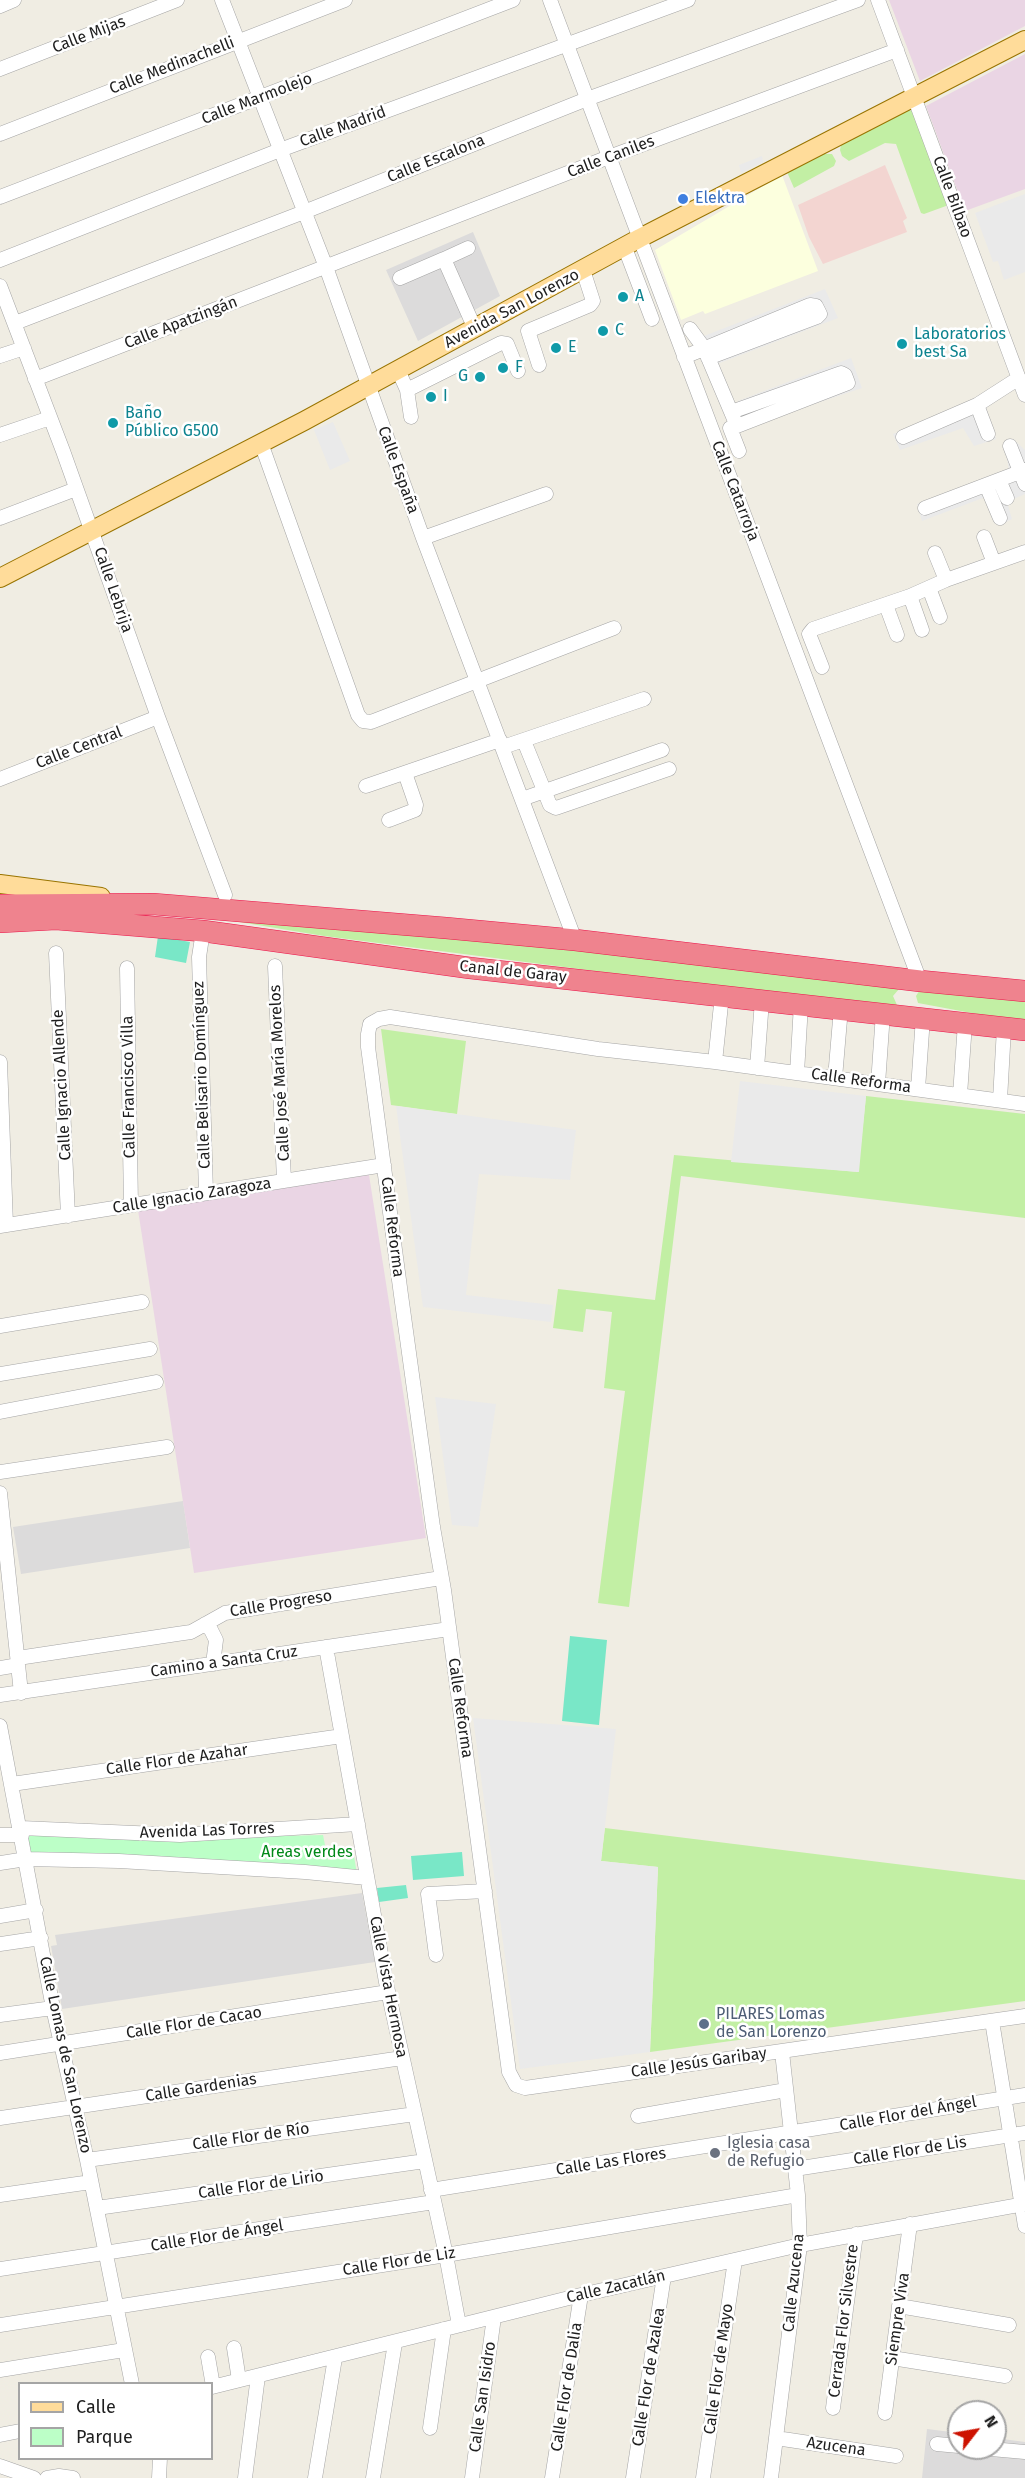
<!DOCTYPE html>
<meta charset="utf-8">
<style>
body{margin:0}
#map{position:relative;width:1025px;height:2478px;overflow:hidden;background:#f0ede3;font-family:"Fira Sans",sans-serif}
canvas{display:block}
.legend{position:absolute;left:18px;top:2382px;width:195px;height:78px;box-sizing:border-box;background:#fff;border:2px solid #a5a5a5;margin:0;padding:8px 10px;list-style:none;font-size:18px;color:#1e1e1e}
.legend li{display:flex;align-items:center;gap:12px;height:30px}
.legend b{width:30px;border:2px solid #a5a5a5}
.north{position:absolute;left:947px;top:2400px;width:60px;height:60px;box-sizing:border-box;background:#fff;border:2px solid #a5a5a5;border-radius:50%;rotate:59deg;font-size:16px;font-weight:700;line-height:24px;text-align:center;color:#1e1e1e}
.north::after{content:'';display:block;margin:auto;width:21px;height:27px;background:#cd1200;clip-path:polygon(50% 0,100% 100%,50% 72%,0 100%)}
</style>
<div id="map">
<canvas width="1025" height="2478"></canvas>
<ul class="legend">
<li><b style="height:8px;background:#ffdc9a"></b>Calle</li>
<li><b style="height:16px;background:#bcffc7"></b>Parque</li>
</ul>
<div class="north">N</div>
</div>
<script>
const c = document.querySelector('canvas').getContext('2d');
c.lineJoin = 'round';
function paint(path, color) { c.fillStyle = color; c.fill(path, 'evenodd'); }
const poly = rows => new Path2D(rows.map(r => 'M' + r).join(''));
function stroke(path, color, width, dash) { c.strokeStyle = color; c.lineWidth = width; c.lineCap = dash ? 'butt' : 'round'; c.setLineDash(dash || []); c.stroke(path); }
function drawText(font, color, halo, rows, align = 'center') {
  c.font = font + ' "Fira Sans",sans-serif'; c.lineWidth = 5; c.setLineDash([]); c.textBaseline = 'middle'; c.strokeStyle = halo; c.fillStyle = color; for (const [text, x, y, turn = 0] of rows) {
    c.save(); c.translate(x, y); c.rotate((+turn || 0) * Math.PI / 180); c.textAlign = isNaN(turn) ? turn : align; if (halo) c.strokeText(text, 0, 0); c.fillText(text, 0, 0); c.restore();
  }
}
const residential = poly([
 [473,232,500,296,418,341,386,270],
 [183,1501,190,1548,21,1574,13,1527],
 [362,1893,375,1962,62,2009,51,1946,57,1945,55,1935],
 [927,2429,959,2433,959,2448,995,2448,995,2438,1025,2442,1025,2478,922,2478]
]);
const commercial = poly([
 [885,165,907,218,903,221,907,232,823,264,809,237,798,205]
]);
const industrial = poly([
 [889,0,1025,0,1025,26,920,81],
 [1025,54,1025,189,965,211,926,106],
 [369,1175,426,1538,194,1573,138,1210]
]);
const education = poly([
 [782,175,818,271,705,314,703,311,681,320,655,250]
]);
const grass = poly([
 [909,110,913,111,948,201,946,206,924,214,921,213,896,144,885,143,849,161,842,156,840,150,841,145],
 [824,154,832,154,836,161,834,166,794,188,787,172],
 [209,917,326,924,908,984,899,989,893,996,897,1005,905,1011,324,936],
 [921,988,1025,997,1025,1023,918,1003,916,996],
 [381,1029,466,1041,457,1114,391,1105],
 [866,1096,1025,1114,1025,1218,681,1176,629,1607,598,1603,625,1391,604,1388,612,1312,586,1309,583,1332,553,1328,558,1289,655,1300,674,1155,858,1172],
 [605,1828,1025,1880,1025,2001,650,2052,658,1867,601,1861]
]);
const park = poly([
 [23,1833,194,1838,323,1835,328,1860,354,1856,357,1874,28,1860]
]);
const pitch = poly([
 [158,936,190,942,186,963,155,957],
 [570,1636,607,1640,599,1725,562,1721],
 [462,1852,464,1876,413,1880,411,1856],
 [406,1885,408,1898,379,1902,377,1888]
]);
const parking = poly([
 [762,156,763,162,741,173,739,165],
 [1025,194,1025,272,1004,280,998,261,993,262,975,213],
 [825,289,838,318,717,364,704,336],
 [851,358,862,388,748,426,738,401],
 [983,397,996,439,974,446,963,428,900,450,893,434],
 [333,422,350,461,330,470,314,430],
 [1014,440,1025,450,1025,494,1007,502,1012,519,1000,525,988,496,922,521,917,504,1009,470,1004,442],
 [740,1081,866,1096,859,1172,731,1162],
 [396,1106,576,1130,570,1180,479,1174,466,1295,553,1305,551,1322,423,1307],
 [435,1397,496,1404,478,1527,452,1525],
 [473,1718,616,1729,601,1861,658,1867,650,2052,520,2069]
]);
const minor = poly([
 [222,0,326,267,423,538,575,940],
 [550,0,920,981],
 [878,0,1025,395],
 [0,6,14,0],
 [0,69,177,0],
 [0,134,345,0],
 [0,197,513,0],
 [625,248,652,319],
 [444,259,468,248],
 [0,260,280,150,688,0],
 [400,278,444,259,475,329],
 [0,286,63,451,158,717,225,895],
 [15,323,304,212,587,99,858,0],
 [690,329,704,348,737,426,848,383,845,375,841,373,731,412],
 [0,356,24,348],
 [684,357,810,305,816,306,820,314,817,317,708,358],
 [539,365,528,331,590,305,593,301,583,270],
 [398,370,407,390,411,417],
 [35,379,609,157,897,50],
 [407,390,501,343,507,344,518,371],
 [977,405,988,434],
 [730,428,739,451],
 [0,435,50,418],
 [903,437,977,405,1019,378],
 [261,443,358,715,363,721,371,722,614,628],
 [1010,446,1025,484],
 [999,480,1007,498],
 [986,485,1000,518],
 [925,508,1025,470],
 [0,518,76,489],
 [984,537,994,563],
 [423,538,546,494],
 [935,553,946,580],
 [929,588,940,617],
 [910,596,922,630],
 [886,605,897,635],
 [822,667,809,634,813,629,910,596,946,580,1025,552],
 [524,741,550,805,556,808,669,769],
 [503,747,644,699],
 [0,779,158,717],
 [366,786,500,740],
 [522,799,662,750],
 [389,820,415,810,416,805,405,773],
 [203,931,199,957,206,1193],
 [56,953,68,1216],
 [275,966,284,1181],
 [127,968,131,1205],
 [0,1062,6,1225],
 [715,1062,722,995],
 [757,1068,762,1000],
 [797,1073,801,1004],
 [835,1078,841,1008],
 [878,1084,883,1013],
 [918,1089,923,1017],
 [960,1095,965,1023],
 [1000,1100,1004,1028],
 [1025,1104,715,1062,598,1049,390,1017,379,1019,370,1024,368,1034,368,1047,401,1295,433,1527,444,1590,509,2072,516,2085,525,2088,1025,2016],
 [0,1226,384,1165],
 [0,1326,142,1302],
 [0,1374,150,1349],
 [0,1412,156,1382],
 [0,1472,167,1447],
 [0,1493,21,1693],
 [205,1624,211,1630,216,1640,213,1664],
 [326,1647,386,1982,446,2255,459,2325],
 [18,1658,177,1634,191,1632,225,1613,441,1578],
 [0,1668,18,1665],
 [0,1695,449,1629],
 [0,1726,53,2008,87,2160,132,2384],
 [12,1784,342,1736],
 [21,1828,180,1835,358,1824],
 [0,1835,22,1835],
 [0,1863,26,1859,119,1861,305,1872,367,1878],
 [0,1916,36,1910],
 [0,1944,41,1938],
 [436,1955,428,1894,485,1891],
 [0,2015,53,2008],
 [992,2021,1025,2226],
 [0,2053,388,1992],
 [638,2116,786,2090],
 [0,2118,402,2058],
 [87,2160,415,2114],
 [795,2169,1025,2133],
 [431,2190,1025,2095],
 [0,2195,91,2182],
 [97,2208,425,2161],
 [0,2269,434,2202],
 [899,2306,1009,2325],
 [0,2325,446,2255,798,2195],
 [234,2348,239,2380],
 [208,2357,213,2386],
 [892,2358,1005,2376],
 [0,2370,124,2350],
 [212,2387,581,2295,800,2245,1025,2204],
 [833,2408,856,2234],
 [885,2413,910,2224],
 [430,2428,444,2329],
 [0,2435,20,2431],
 [776,2438,896,2456],
 [937,2444,959,2446],
 [980,2448,1025,2452],
 [0,2466,34,2478],
 [47,2478,59,2476,73,2478],
 [159,2478,160,2458],
 [245,2478,258,2376],
 [315,2478,335,2358],
 [373,2478,395,2343],
 [472,2478,494,2317],
 [552,2478,581,2295],
 [633,2478,664,2276],
 [703,2478,735,2260],
 [771,2478,800,2245,798,2195,782,2052]
]);
const major = poly([
 [0,578,304,421,640,238,1025,40],
 [0,884,101,897]
]);
const highway = poly([
 [0,905,153,904,446,928,575,940,920,981,1025,991],
 [0,922,56,919,203,931,470,968,1025,1030]
]);
const markers = [
 [683,199,6,"#3f7fe0"],
 [623,297,6,"#0f9aa8"],
 [603,331,6,"#0f9aa8"],
 [902,344,6,"#0f9aa8"],
 [556,348,6,"#0f9aa8"],
 [503,368,6,"#0f9aa8"],
 [480,377,6,"#0f9aa8"],
 [431,397,6,"#0f9aa8"],
 [113,423,6,"#0f9aa8"],
 [704,2024,6,"#5c6f8a"],
 [715,2153,6,"#6b7280"]
];
const streetNames = [
 ["Calle Mijas",89,35,-21],
 ["Calle Medinachelli",172,66,-21],
 ["Calle Marmolejo",257,99,-21],
 ["Calle Madrid",343,127,-20],
 ["Calle Caniles",611,157,-21],
 ["Calle Escalona",436,159,-22],
 ["Calle Bilbao",952,197,70],
 ["Avenida San Lorenzo",512,309,-28],
 ["Calle Apatzingán",181,323,-21],
 ["Calle España",398,470,70],
 ["Calle Catarroja",735,491,69],
 ["Calle Lebrija",113,590,71],
 ["Calle Central",79,748,-21],
 ["Canal de Garay",513,972,6],
 ["Calle José María Morelos",280,1073,-93],
 ["Calle Belisario Domínguez",202,1075,-92],
 ["Calle Reforma",861,1081,8],
 ["Calle Ignacio Allende",62,1085,-93],
 ["Calle Francisco Villa",129,1087,-91],
 ["Calle Ignacio Zaragoza",192,1196,-9],
 ["Calle Reforma",392,1227,83],
 ["Calle Progreso",281,1604,-9],
 ["Camino a Santa Cruz",224,1662,-8],
 ["Calle Reforma",460,1708,82],
 ["Calle Flor de Azahar",177,1760,-8],
 ["Avenida Las Torres",207,1831,-2],
 ["Calle Vista Hermosa",388,1987,79],
 ["Calle Flor de Cacao",194,2023,-9],
 ["Calle Lomas de San Lorenzo",65,2055,78],
 ["Calle Jesús Garibay",699,2063,-8],
 ["Calle Gardenias",201,2088,-9],
 ["Calle Flor del Ángel",908,2114,-10],
 ["Calle Flor de Río",251,2137,-8],
 ["Calle Flor de Lis",910,2151,-9],
 ["Calle Las Flores",611,2162,-9],
 ["Calle Flor de Lirio",261,2185,-8],
 ["Calle Flor de Ángel",217,2236,-9],
 ["Calle Flor de Liz",399,2262,-9],
 ["Calle Azucena",794,2283,-84],
 ["Calle Zacatlán",616,2287,-13],
 ["Siempre Viva",898,2319,-82],
 ["Cerrada Flor Silvestre",844,2321,-83],
 ["Calle Flor de Mayo",719,2369,-82],
 ["Calle Flor de Azalea",649,2377,-81],
 ["Calle Flor de Dalia",567,2387,-81],
 ["Calle San Isidro",483,2397,-82],
 ["Azucena",836,2447,8]
];
const shopNames = [
 ["Elektra",695,199]
];
const cultureNames = [
 ["A",635,297],
 ["C",615,331],
 ["Laboratorios",914,335],
 ["best Sa",914,353],
 ["E",568,348],
 ["F",515,368],
 ["G",468,377,"right"],
 ["I",443,397],
 ["Baño",125,414],
 ["Público G500",125,432]
];
const parkNames = [
 ["Areas verdes",307,1853]
];
const serviceNames = [
 ["PILARES Lomas",716,2015],
 ["de San Lorenzo",716,2033]
];
const worshipNames = [
 ["Iglesia casa",727,2144],
 ["de Refugio",727,2162]
];
paint(residential, '#dcdbdb');
paint(commercial, '#f3d5d1');
paint(industrial, '#ead5e4');
paint(education, '#fcffde');
paint(grass, '#c2efa4');
paint(park, '#bcffc7');
paint(pitch, '#79e7c7');
paint(parking, '#eaeaea');
stroke(minor, '#a5a5a5', 15);
stroke(major, '#997400', 20);
stroke(highway, '#ec1349', 22);
stroke(minor, '#fff', 14);
stroke(major, '#ffdc9a', 18);
stroke(highway, '#ef838e', 21);
for (const [x, y, r, color] of markers) { const dot = new Path2D(); dot.arc(x, y, r, 0, 2 * Math.PI); c.fillStyle = color; c.fill(dot); stroke(dot, '#fff', 2); }
drawText('16px', '#1e1e1e', '#fff', streetNames);
drawText('16px', '#366cbe', '#fff', shopNames, 'left');
drawText('16px', '#0d838f', '#fff', cultureNames, 'left');
drawText('16px', '#018818', '#fff', parkNames);
drawText('16px', '#4e5e75', '#fff', serviceNames, 'left');
drawText('16px', '#5b616d', '#fff', worshipNames, 'left');
</script>
